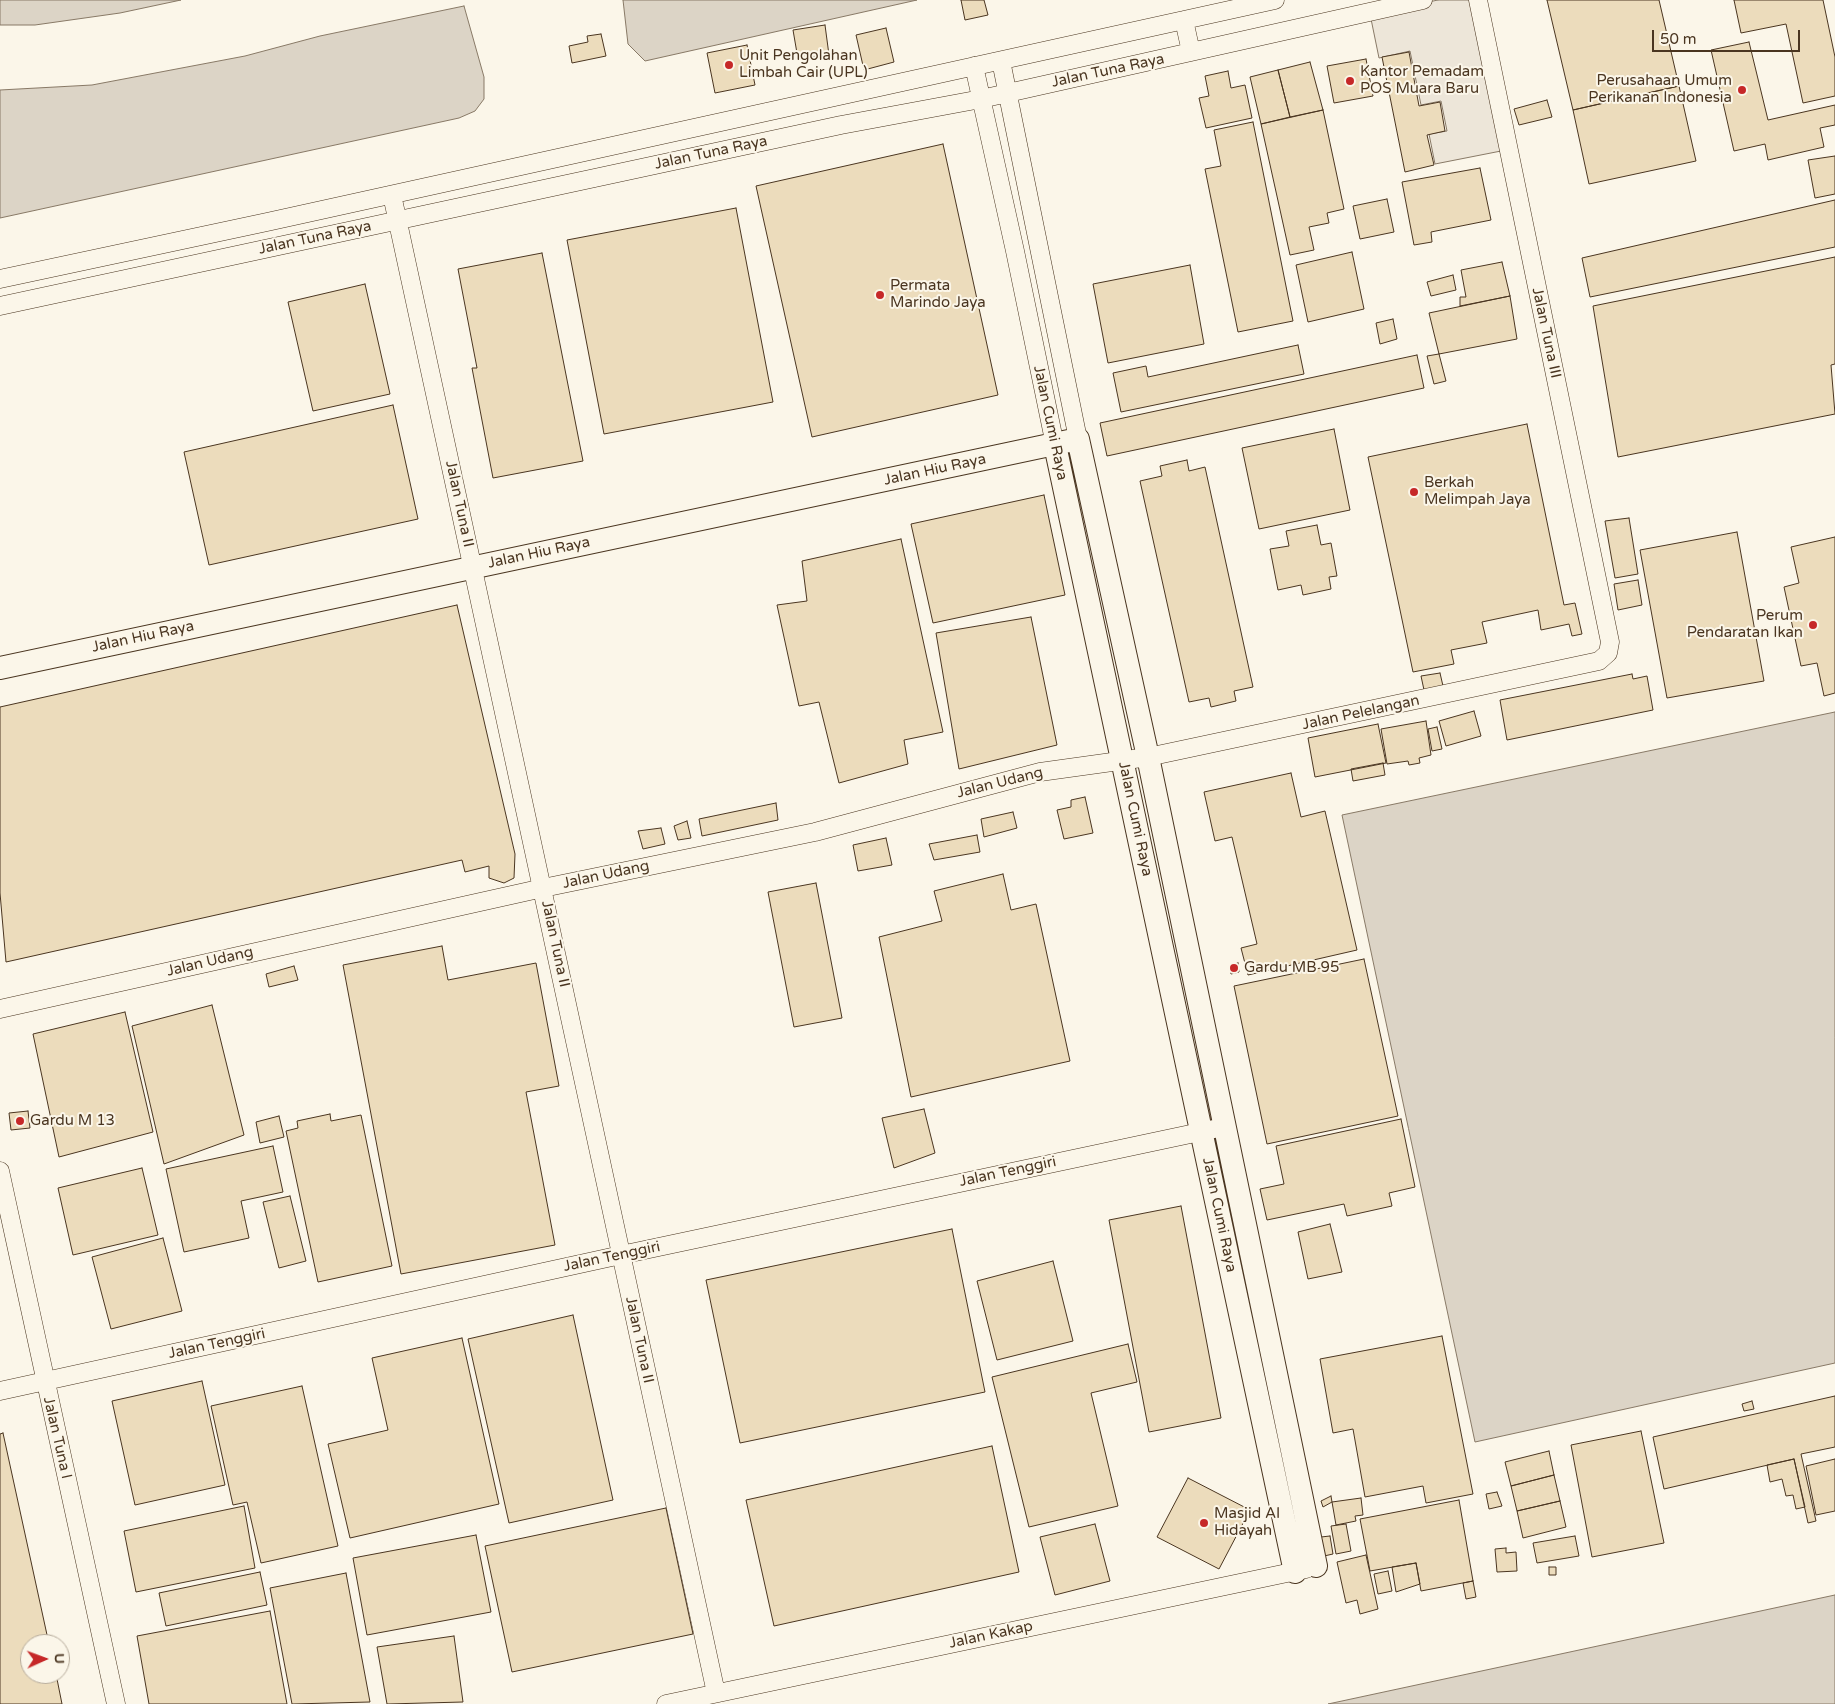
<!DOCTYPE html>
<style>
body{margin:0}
#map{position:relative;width:1835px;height:1704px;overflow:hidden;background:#fbf6e9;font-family:"Varela Round",sans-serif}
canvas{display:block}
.north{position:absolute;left:20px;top:1634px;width:50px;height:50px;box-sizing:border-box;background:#fbf6e9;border:1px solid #b4a999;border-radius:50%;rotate:88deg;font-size:14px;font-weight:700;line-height:20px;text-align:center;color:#4a3520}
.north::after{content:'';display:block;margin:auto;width:18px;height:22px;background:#c62828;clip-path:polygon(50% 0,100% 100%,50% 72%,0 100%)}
.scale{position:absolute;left:1652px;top:30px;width:148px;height:22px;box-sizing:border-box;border:2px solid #4a3520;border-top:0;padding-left:6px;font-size:15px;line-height:18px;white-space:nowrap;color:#4a3520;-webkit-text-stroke:4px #fbf6e9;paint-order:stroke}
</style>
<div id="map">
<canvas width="1835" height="1704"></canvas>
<div class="north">U</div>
<div class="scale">50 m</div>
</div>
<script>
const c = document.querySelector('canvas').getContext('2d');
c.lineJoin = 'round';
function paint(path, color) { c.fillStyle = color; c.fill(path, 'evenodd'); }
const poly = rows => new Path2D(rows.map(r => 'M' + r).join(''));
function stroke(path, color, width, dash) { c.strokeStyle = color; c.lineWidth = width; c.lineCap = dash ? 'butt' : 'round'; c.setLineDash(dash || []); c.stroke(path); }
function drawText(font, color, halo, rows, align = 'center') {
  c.font = font + ' "Varela Round",sans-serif'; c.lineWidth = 4; c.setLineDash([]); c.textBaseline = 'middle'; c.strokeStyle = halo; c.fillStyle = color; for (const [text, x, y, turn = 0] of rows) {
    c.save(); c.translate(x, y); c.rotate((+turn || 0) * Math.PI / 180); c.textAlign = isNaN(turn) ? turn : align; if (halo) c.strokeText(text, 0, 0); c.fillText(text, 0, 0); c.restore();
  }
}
const green = poly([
 [1438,0,1470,0,1501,151,1435,164,1429,134,1447,131,1441,101,1421,105,1410,51,1379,58,1370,14,1438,0]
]);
const water = poly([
 [0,0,181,0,120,13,35,25,0,25,0,0],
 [623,0,917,0,645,61,628,44,623,0],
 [464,6,484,77,484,99,475,111,459,118,0,218,0,90,92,85,245,56,320,36,464,6],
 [1835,712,1835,1363,1475,1442,1342,815,1835,712],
 [1835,1595,1835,1704,1328,1704,1835,1595]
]);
const building = poly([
 [961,0,984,0,988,15,965,20,961,0],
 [1547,0,1659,0,1679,86,1573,110,1547,0],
 [1734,0,1823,0,1835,57,1835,96,1803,103,1786,24,1741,33,1734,0],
 [825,25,829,55,798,59,793,30,825,25],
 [886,28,894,62,864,70,856,35,886,28],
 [601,34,606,56,572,63,569,46,588,42,587,36,601,34],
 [1749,42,1768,120,1835,105,1835,125,1820,128,1824,147,1768,160,1765,144,1734,151,1711,50,1749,42],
 [747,45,755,85,715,93,707,53,747,45],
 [1409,52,1419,106,1440,102,1445,131,1427,135,1434,165,1405,172,1382,57,1409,52],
 [1366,59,1373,96,1334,103,1327,66,1366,59],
 [1310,62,1323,110,1290,117,1278,70,1310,62],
 [1278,70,1290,117,1261,124,1250,77,1278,70],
 [1228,71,1231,88,1245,85,1252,118,1206,128,1199,98,1209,96,1205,76,1228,71],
 [1679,86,1696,161,1589,184,1573,110,1679,86],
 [1547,100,1552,117,1519,125,1514,109,1547,100],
 [1323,110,1344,209,1327,213,1329,223,1309,227,1314,250,1290,255,1261,124,1323,110],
 [1253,122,1293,321,1238,332,1205,169,1221,166,1214,130,1253,122],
 [943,144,998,395,812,437,756,186,943,144],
 [1835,156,1835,194,1815,198,1808,160,1835,156],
 [1480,168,1491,220,1431,232,1432,242,1414,245,1402,182,1480,168],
 [1387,199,1394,232,1360,239,1353,206,1387,199],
 [1835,200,1835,247,1590,297,1582,258,1835,200],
 [736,208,773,402,604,434,567,240,736,208],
 [1352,252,1364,309,1308,322,1296,265,1352,252],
 [542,253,583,461,493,478,472,368,477,368,458,269,542,253],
 [1835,257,1835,364,1831,365,1835,414,1618,457,1593,306,1835,257],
 [1502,262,1510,296,1460,306,1460,297,1466,297,1461,270,1502,262],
 [1190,265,1204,344,1108,363,1093,284,1190,265],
 [1453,275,1456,290,1431,296,1427,282,1453,275],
 [365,284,390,394,313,411,288,302,365,284],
 [1510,296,1517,339,1439,354,1429,313,1510,296],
 [1393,319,1397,339,1380,344,1376,323,1393,319],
 [1298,345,1304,374,1121,412,1113,373,1146,366,1148,377,1298,345],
 [1439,354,1446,381,1434,384,1427,356,1439,354],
 [1417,355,1424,388,1107,456,1100,423,1417,355],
 [393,405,418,519,209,565,184,452,393,405],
 [1527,424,1564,605,1575,603,1582,634,1572,636,1569,624,1541,630,1538,610,1482,622,1487,643,1451,650,1454,664,1413,672,1368,457,1527,424],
 [1334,429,1350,510,1259,529,1242,448,1334,429],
 [1187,460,1189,471,1205,467,1253,687,1234,691,1236,701,1211,707,1209,698,1189,702,1140,481,1162,476,1160,466,1187,460],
 [1044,495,1065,595,933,623,911,524,1044,495],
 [1629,518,1638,574,1615,578,1605,521,1629,518],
 [1317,525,1321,545,1331,543,1337,576,1329,577,1331,589,1303,595,1301,585,1278,590,1270,549,1289,546,1286,531,1317,525],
 [1737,532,1764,681,1667,698,1640,550,1737,532],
 [1835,537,1835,693,1824,696,1817,663,1801,666,1784,587,1799,583,1791,547,1835,537],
 [901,539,943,732,904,740,908,764,839,783,819,702,799,706,777,605,807,601,802,561,901,539],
 [1638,580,1642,605,1618,610,1614,584,1638,580],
 [457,605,515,854,514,878,504,883,489,878,489,866,465,872,462,860,6,962,0,893,0,707,457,605],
 [1031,617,1057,745,959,769,936,633,1031,617],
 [1440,673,1443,686,1424,690,1421,676,1440,673],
 [1632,674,1633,679,1647,676,1653,710,1507,740,1500,700,1632,674],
 [1474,711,1481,736,1446,746,1439,721,1474,711],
 [1426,721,1431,755,1419,758,1420,763,1409,765,1408,761,1387,764,1381,729,1426,721],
 [1378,724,1386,763,1315,777,1308,738,1378,724],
 [1437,727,1442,749,1432,751,1428,729,1437,727],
 [1383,763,1385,775,1353,781,1351,769,1383,763],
 [1291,773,1301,817,1325,811,1357,950,1248,975,1241,948,1257,944,1232,837,1215,841,1204,792,1291,773],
 [1085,797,1093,833,1064,839,1057,810,1071,807,1071,800,1085,797],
 [776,803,778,820,702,836,699,819,776,803],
 [1013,812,1017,828,984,837,981,819,1013,812],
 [687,821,691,838,678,840,674,826,687,821],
 [661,828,665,844,643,849,638,831,661,828],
 [977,835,980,852,934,860,929,844,977,835],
 [886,838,892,865,858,871,853,845,886,838],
 [1003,874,1011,910,1036,904,1070,1061,911,1097,879,937,942,921,934,891,1003,874],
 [816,883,842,1018,794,1027,768,892,816,883],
 [442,946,448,980,536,963,559,1086,526,1092,555,1245,401,1274,343,965,442,946],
 [1364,959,1398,1116,1267,1144,1234,986,1364,959],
 [1238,963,1239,972,1231,974,1230,965,1238,963],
 [294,966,298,980,269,987,266,974,294,966],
 [212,1005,244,1135,164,1164,132,1026,212,1005],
 [125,1012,153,1132,59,1157,33,1034,125,1012],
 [924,1109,935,1153,894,1168,882,1118,924,1109],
 [28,1111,30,1128,11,1130,9,1113,28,1111],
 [330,1114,331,1121,361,1115,392,1266,318,1282,286,1131,298,1128,297,1121,330,1114],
 [279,1116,284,1137,260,1143,256,1122,279,1116],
 [1401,1119,1415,1187,1389,1193,1392,1206,1347,1216,1344,1204,1267,1220,1260,1189,1284,1184,1276,1146,1401,1119],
 [273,1146,283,1192,241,1201,249,1238,184,1252,166,1169,273,1146],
 [142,1168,158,1235,73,1255,58,1188,142,1168],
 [290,1196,306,1261,279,1268,263,1202,290,1196],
 [1181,1206,1221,1418,1149,1432,1109,1220,1181,1206],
 [1330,1224,1342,1272,1308,1279,1298,1232,1330,1224],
 [952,1229,985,1392,740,1443,706,1280,952,1229],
 [163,1238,182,1311,111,1329,92,1257,163,1238],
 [1053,1261,1073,1341,997,1360,977,1281,1053,1261],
 [573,1315,613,1500,509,1523,468,1339,573,1315],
 [1442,1336,1473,1494,1426,1503,1423,1486,1365,1497,1353,1429,1333,1433,1320,1359,1442,1336],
 [462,1338,499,1504,350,1538,328,1444,388,1430,372,1358,462,1338],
 [1128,1344,1137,1382,1091,1393,1118,1506,1029,1527,992,1377,1128,1344],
 [202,1381,225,1485,135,1505,112,1401,202,1381],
 [302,1386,338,1546,261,1563,247,1502,233,1505,211,1406,302,1386],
 [1835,1396,1835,1447,1801,1454,1816,1521,1808,1523,1794,1459,1664,1489,1653,1437,1835,1396],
 [1752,1401,1754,1409,1744,1411,1742,1404,1752,1401],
 [1641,1431,1664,1543,1592,1557,1571,1445,1641,1431],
 [3,1433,49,1644,30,1644,30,1674,56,1674,62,1704,0,1704,0,1434,3,1433],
 [992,1446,1019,1572,774,1626,746,1500,992,1446],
 [1549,1451,1554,1475,1511,1486,1505,1462,1549,1451],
 [1794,1459,1805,1507,1796,1509,1793,1495,1786,1496,1782,1479,1770,1482,1767,1465,1794,1459],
 [1835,1459,1835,1511,1816,1515,1806,1466,1835,1459],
 [1554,1475,1560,1501,1517,1511,1511,1486,1554,1475],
 [1188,1478,1250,1510,1219,1569,1157,1537,1188,1478],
 [1497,1492,1502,1506,1489,1509,1486,1494,1497,1492],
 [1331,1496,1332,1502,1323,1507,1321,1501,1331,1496],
 [1361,1498,1363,1515,1355,1516,1356,1521,1336,1525,1332,1502,1361,1498],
 [1459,1500,1473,1581,1421,1591,1416,1563,1370,1571,1360,1519,1459,1500],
 [1560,1501,1566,1527,1523,1538,1517,1511,1560,1501],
 [244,1506,255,1568,136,1592,124,1531,244,1506],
 [666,1508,693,1634,512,1672,485,1546,666,1508],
 [1095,1524,1110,1581,1055,1595,1040,1537,1095,1524],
 [1346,1524,1351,1551,1336,1554,1331,1526,1346,1524],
 [476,1535,491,1612,367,1635,353,1558,476,1535],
 [1330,1536,1333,1554,1324,1556,1321,1537,1330,1536],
 [1575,1536,1579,1556,1537,1563,1533,1543,1575,1536],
 [1506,1548,1506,1553,1516,1552,1517,1571,1497,1572,1495,1549,1506,1548],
 [1366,1555,1378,1609,1360,1614,1357,1600,1346,1603,1337,1562,1366,1555],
 [1416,1563,1420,1584,1396,1592,1392,1567,1416,1563],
 [1549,1567,1556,1567,1556,1575,1549,1575,1549,1567],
 [1388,1571,1392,1591,1378,1594,1374,1574,1388,1571],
 [260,1572,267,1605,166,1626,159,1593,260,1572],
 [346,1573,370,1702,292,1704,270,1588,346,1573],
 [1473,1581,1476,1597,1466,1599,1463,1583,1473,1581],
 [270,1611,287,1704,149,1704,137,1636,270,1611],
 [454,1636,463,1702,387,1704,377,1647,454,1636]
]);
const minor = poly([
 [1184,20,1191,52],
 [1001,61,1078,439],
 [974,66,1015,251,1055,445],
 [392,195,716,1693],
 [0,279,267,222,1275,0],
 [0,306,841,125,981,99,1423,0],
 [0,1009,543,888,815,832,1040,772,1148,757,1599,661,1608,653,1610,642,1478,0],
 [0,1171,116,1704],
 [0,1391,621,1255,1214,1129],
 [666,1704,1306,1569]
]);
const tertiary = poly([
 [1055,445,1295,1572],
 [0,668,1078,439,1148,757,1316,1566]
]);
const markers = [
 [729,65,5,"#c62828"],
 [1350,81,5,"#c62828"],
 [1742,90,5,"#c62828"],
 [880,295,5,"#c62828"],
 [1414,492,5,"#c62828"],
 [1813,625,5,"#c62828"],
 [1234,968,5,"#c62828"],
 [20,1121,5,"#c62828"],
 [1204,1523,5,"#c62828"]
];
const poiNames = [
 ["Unit Pengolahan",739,56],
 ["Limbah Cair (UPL)",739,73],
 ["Kantor Pemadam",1360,72],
 ["POS Muara Baru",1360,89],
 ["Perusahaan Umum",1732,81,"right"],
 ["Perikanan Indonesia",1732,98,"right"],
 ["Permata",890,286],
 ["Marindo Jaya",890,303],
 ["Berkah",1424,483],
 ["Melimpah Jaya",1424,500],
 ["Perum",1803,616,"right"],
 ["Pendaratan Ikan",1803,633,"right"],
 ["Gardu MB 95",1244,968],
 ["Gardu M 13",30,1121],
 ["Masjid Al",1214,1514],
 ["Hidayah",1214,1531]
];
const streetNames = [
 ["Jalan Tuna Raya",1108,71,-12],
 ["Jalan Tuna Raya",711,153,-12],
 ["Jalan Tuna Raya",315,238,-12],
 ["Jalan Tuna III",1546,333,78],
 ["Jalan Cumi Raya",1050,423,78],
 ["Jalan Hiu Raya",935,470,-12],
 ["Jalan Tuna II",459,504,78],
 ["Jalan Hiu Raya",539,553,-12],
 ["Jalan Hiu Raya",143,637,-12],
 ["Jalan Pelelangan",1361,713,-12],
 ["Jalan Udang",1000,783,-14],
 ["Jalan Cumi Raya",1135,819,78],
 ["Jalan Udang",606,875,-12],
 ["Jalan Tuna II",555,944,78],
 ["Jalan Udang",210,962,-13],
 ["Jalan Tenggiri",1008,1172,-12],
 ["Jalan Cumi Raya",1219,1215,78],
 ["Jalan Tenggiri",612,1257,-12],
 ["Jalan Tuna II",639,1340,78],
 ["Jalan Tenggiri",217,1344,-12],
 ["Jalan Tuna I",57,1438,77],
 ["Jalan Kakap",991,1635,-12]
];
paint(green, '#ede6d9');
stroke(green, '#887966', 1);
paint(water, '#dcd4c6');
stroke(water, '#887966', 1);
paint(building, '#ecdcbc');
stroke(building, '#4a3520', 1);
stroke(minor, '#4a3520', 19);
stroke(tertiary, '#4a3520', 24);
stroke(minor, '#fbf6e9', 18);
stroke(tertiary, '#fbf6e9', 22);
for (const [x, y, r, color] of markers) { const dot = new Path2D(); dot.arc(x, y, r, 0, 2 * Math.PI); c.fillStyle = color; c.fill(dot); stroke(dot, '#fbf6e9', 2); }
drawText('15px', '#4a3520', '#fbf6e9', poiNames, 'left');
drawText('15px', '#4a3520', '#fbf6e9', streetNames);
</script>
